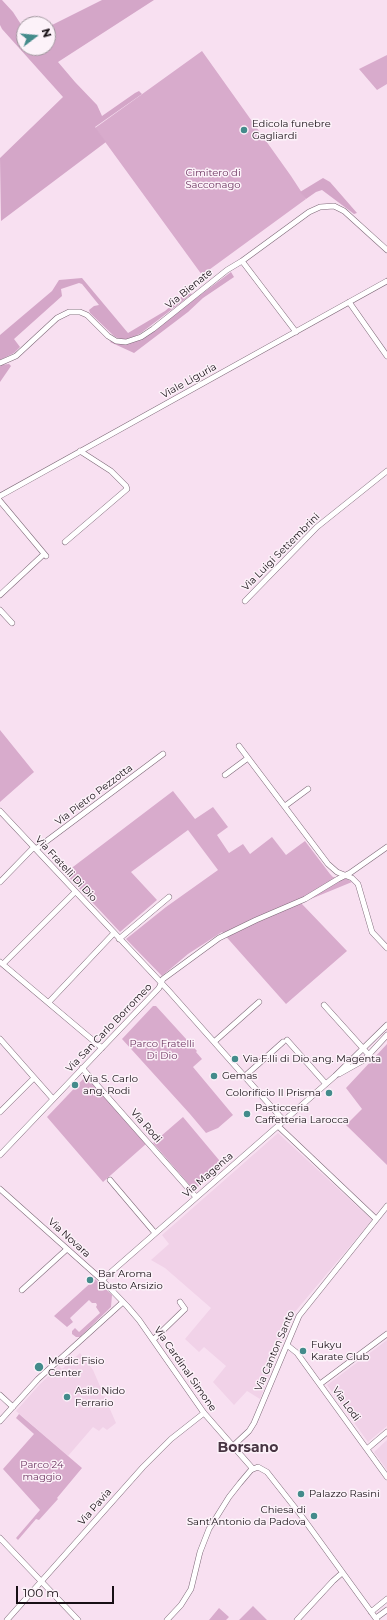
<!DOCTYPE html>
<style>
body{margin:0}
#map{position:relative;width:387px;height:1620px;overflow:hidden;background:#f8e0f1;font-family:Montserrat,sans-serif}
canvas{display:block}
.north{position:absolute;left:16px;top:16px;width:40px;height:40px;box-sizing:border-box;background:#fcf2f9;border:1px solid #a0979e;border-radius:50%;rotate:74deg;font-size:11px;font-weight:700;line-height:16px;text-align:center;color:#170f15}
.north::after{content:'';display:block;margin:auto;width:14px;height:18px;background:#438b8b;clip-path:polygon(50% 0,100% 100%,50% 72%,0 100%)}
.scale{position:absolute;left:16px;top:1586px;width:98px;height:18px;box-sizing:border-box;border:2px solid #170f15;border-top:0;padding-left:5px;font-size:12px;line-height:14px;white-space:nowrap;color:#170f15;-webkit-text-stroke:3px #fcf2f9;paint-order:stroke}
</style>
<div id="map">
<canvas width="387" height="1620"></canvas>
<div class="north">N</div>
<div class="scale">100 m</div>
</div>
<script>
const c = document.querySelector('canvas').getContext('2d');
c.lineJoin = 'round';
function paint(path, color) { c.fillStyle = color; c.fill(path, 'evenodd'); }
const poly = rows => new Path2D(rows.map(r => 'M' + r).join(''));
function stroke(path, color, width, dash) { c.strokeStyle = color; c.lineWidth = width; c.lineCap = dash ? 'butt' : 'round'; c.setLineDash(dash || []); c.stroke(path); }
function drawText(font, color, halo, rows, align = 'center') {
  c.font = font + ' Montserrat,sans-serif'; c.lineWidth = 3; c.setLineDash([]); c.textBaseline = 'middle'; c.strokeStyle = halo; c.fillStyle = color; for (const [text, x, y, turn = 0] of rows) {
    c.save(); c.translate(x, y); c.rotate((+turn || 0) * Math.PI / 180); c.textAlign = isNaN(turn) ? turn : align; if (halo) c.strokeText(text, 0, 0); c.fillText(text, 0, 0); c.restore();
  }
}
const built = poly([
 [278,1133,372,1220,294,1313,260,1399,247,1391,234,1405,213,1382,226,1366,204,1347,199,1352,185,1339,211,1308,165,1268,151,1260,169,1244,162,1235],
 [387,1340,387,1426,368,1442,327,1385],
 [80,1353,93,1370,116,1423,107,1430,103,1427,99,1431,93,1427,68,1456,16,1411,40,1384,59,1366,62,1369],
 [387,1440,387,1470,374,1452]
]);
const green = poly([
 [202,51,291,176,306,199,202,275,95,128],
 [387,55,387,84,377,90,359,69],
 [0,730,34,772,0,802],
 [173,791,195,819,213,807,228,827,217,835,229,853,243,844,250,854,272,837,286,855,305,841,330,874,333,877,347,879,352,882,301,903,347,951,286,1004,222,932,188,954,162,976,126,939,166,907,218,870,188,830,131,872,157,900,120,932,65,873],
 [153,1006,156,1006,197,1051,196,1052,202,1059,193,1067,233,1115,218,1128,206,1133,190,1114,122,1039],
 [387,1044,387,1165,346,1125,362,1109,346,1088],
 [86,1076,146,1144,103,1182,47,1117],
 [183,1117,224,1166,194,1190,153,1143],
 [95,1279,112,1295,111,1307,80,1337,76,1337,72,1334,72,1331,75,1328,79,1332,100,1313,96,1307,97,1305,96,1303,92,1303,89,1300,70,1318,73,1322,67,1327,54,1316],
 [19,1414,82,1468,57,1498,58,1499,39,1520,36,1519,18,1540,16,1538,40,1510,3,1469,34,1434,16,1418],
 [253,1606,267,1620,239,1620],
 [219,1608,229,1617,226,1620,209,1620]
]);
const forest = poly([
 [0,0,2,0,13,12,24,29,24,48,48,48,48,27,102,0,154,0,58,62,75,82,97,105,102,116,135,93,139,91,142,94,95,127,106,142,1,221,0,158,63,97,2,29,0,25],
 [323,178,330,182,357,213,354,214,322,190,316,192,306,199,300,192],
 [231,272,234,277,203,298,188,312,134,353,110,342,111,341,128,344,144,337],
 [82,278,128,333,165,311,187,292,192,294,141,333,128,340,121,340,114,336,90,313,89,310,94,306,99,305,82,284,79,283,61,289,62,296,14,339,20,347,14,353,0,360,0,335,52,291,59,280],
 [9,364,11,366,0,382,0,365]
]);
const street = poly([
 [242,261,296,332],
 [349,302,387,356],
 [0,363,16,356,57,318,69,312,80,312,87,315,108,336,116,341,126,342,141,337,153,329,227,270,242,261,309,212,320,207,334,206,344,211,387,250],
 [0,496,387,281],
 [0,501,46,556],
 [65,542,127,489,126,486,111,471,80,451],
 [0,595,44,554],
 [245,601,317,527,387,471],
 [0,610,12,623],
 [239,746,328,864,337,872,352,878,358,884,372,932,387,948],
 [225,775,248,758],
 [285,806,308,789],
 [0,811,168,990,284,1121],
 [36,849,163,754],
 [0,882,34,847],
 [119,939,169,897],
 [0,962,102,1048],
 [3,964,75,892],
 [49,1002,114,933],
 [324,1005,369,1055],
 [0,1039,53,1099],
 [287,1040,326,1084],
 [214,1042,259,1002],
 [82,1068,196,1197],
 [339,1074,364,1060,387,1035],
 [245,1076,283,1042],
 [0,1112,34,1078],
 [278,1126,376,1219],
 [0,1155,159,988,163,979,219,938,256,920,305,899,338,879,350,873,387,847],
 [110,1180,155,1233],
 [0,1189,102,1280,127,1306,139,1320,204,1413,253,1469],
 [102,1280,335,1076,387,1025],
 [22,1290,67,1249],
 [153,1340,185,1309,180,1302],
 [287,1345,297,1353,387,1477],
 [320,1384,387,1334],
 [0,1395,13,1407],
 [0,1421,38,1379,123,1302],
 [233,1446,249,1431,254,1423,299,1316,387,1206],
 [367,1449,387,1432],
 [0,1538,78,1620],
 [371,1612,387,1599],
 [376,1618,387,1610],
 [7,1620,143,1467,171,1439,204,1413],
 [167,1620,181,1605,191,1589,200,1552,209,1529,229,1497,240,1483,251,1470,258,1467,267,1472,300,1514,377,1620],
 [297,1620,333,1581,342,1573]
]);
const markers = [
 [244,130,4,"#438b8b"],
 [235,1059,4,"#438b8b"],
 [214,1076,4,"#438b8b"],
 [75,1085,4,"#438b8b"],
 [329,1093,4,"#438b8b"],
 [247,1114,4,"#438b8b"],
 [90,1280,4,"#438b8b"],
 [303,1351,4,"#438b8b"],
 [39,1367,5,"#438b8b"],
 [67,1397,4,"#438b8b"],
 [301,1494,4,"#438b8b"],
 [314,1516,4,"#438b8b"]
];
const poiNames = [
 ["Edicola funebre",252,124],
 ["Gagliardi",252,136],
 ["Via F.lli di Dio ang. Magenta",243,1059],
 ["Gemas",222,1076],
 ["Via S. Carlo",83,1079],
 ["ang. Rodi",83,1091],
 ["Colorificio Il Prisma",321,1093,"right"],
 ["Pasticceria",255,1108],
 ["Caffetteria Larocca",255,1120],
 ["Bar Aroma",98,1274],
 ["Busto Arsizio",98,1286],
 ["Fukyu",311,1345],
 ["Karate Club",311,1357],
 ["Medic Fisio",48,1361],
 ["Center",48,1373],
 ["Asilo Nido",75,1391],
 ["Ferrario",75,1403],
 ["Palazzo Rasini",309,1494],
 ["Chiesa di",306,1510,"right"],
 ["Sant'Antonio da Padova",306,1522,"right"]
];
const parkNames = [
 ["Cimitero di",213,173],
 ["Sacconago",213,185],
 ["Parco Fratelli",162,1044],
 ["Di Dio",162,1056],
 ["Parco 24",42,1465],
 ["maggio",42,1477]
];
const streetNames = [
 ["Via Bienate",189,289,-39],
 ["Viale Liguria",189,381,-29],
 ["Via Luigi Settembrini",281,552,-45],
 ["Via Pietro Pezzotta",94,795,-37],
 ["Via Fratelli Di Dio",66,869,47],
 ["Via San Carlo Borromeo",109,1028,-46],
 ["Via Rodi",146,1126,49],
 ["Via Magenta",208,1175,-41],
 ["Via Novara",69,1238,42],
 ["Via Canton Santo",275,1351,-67],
 ["Via Cardinal Simone",185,1369,55],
 ["Via Lodi",346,1404,54],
 ["Via Pavia",95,1507,-49]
];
const districtNames = [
 ["Borsano",248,1448]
];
paint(built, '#f1d2e8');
paint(green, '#d8abcc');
paint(forest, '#d4a6c8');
stroke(street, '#7e6978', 6);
stroke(street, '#fff', 5);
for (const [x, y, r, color] of markers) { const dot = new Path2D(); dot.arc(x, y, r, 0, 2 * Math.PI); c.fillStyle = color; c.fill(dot); stroke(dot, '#fcf2f9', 1.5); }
drawText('10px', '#170f15', '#fcf2f9', poiNames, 'left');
drawText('10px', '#6d3561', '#fcf2f9', parkNames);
drawText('10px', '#170f15', '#fcf2f9', streetNames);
drawText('bold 14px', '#483543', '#fcf2f9', districtNames);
</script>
